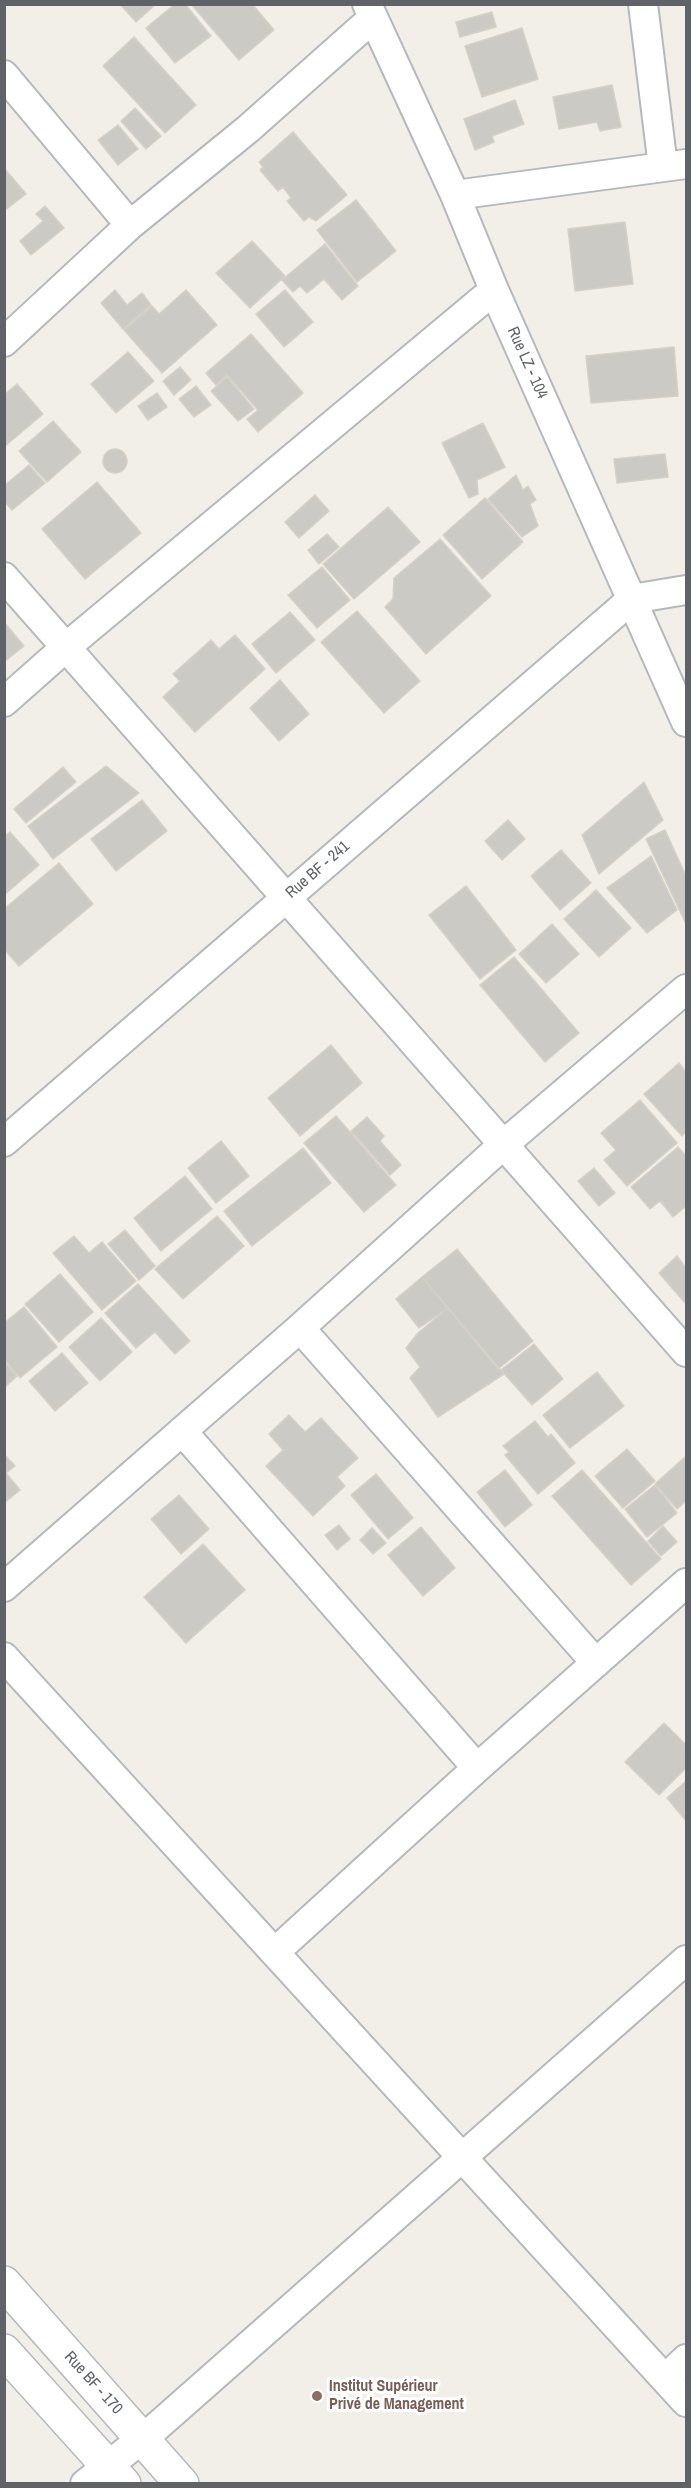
<!DOCTYPE html>
<meta charset="utf-8">
<style>
body{margin:0}
#map{position:relative;width:691px;height:2488px;overflow:hidden;background:#f1efe8;font-family:"Archivo Narrow",sans-serif}
canvas{display:block}
.frame{position:absolute;inset:0;border:6px solid #5f6368;pointer-events:none}
</style>
<div id="map">
<canvas width="691" height="2488"></canvas>
<div class="frame"></div>
</div>
<script>
const c = document.querySelector('canvas').getContext('2d');
c.lineJoin = 'round';
function paint(path, color) { c.fillStyle = color; c.fill(path, 'evenodd'); }
const poly = rows => new Path2D(rows.map(r => 'M' + r).join(''));
function stroke(path, color, width, dash) { c.strokeStyle = color; c.lineWidth = width; c.lineCap = dash ? 'butt' : 'round'; c.setLineDash(dash || []); c.stroke(path); }
function drawText(font, color, halo, rows, align = 'center') {
  c.font = font + ' "Archivo Narrow",sans-serif'; c.lineWidth = 6; c.setLineDash([]); c.textBaseline = 'middle'; c.strokeStyle = halo; c.fillStyle = color; for (const [text, x, y, turn = 0] of rows) {
    c.save(); c.translate(x, y); c.rotate((+turn || 0) * Math.PI / 180); c.textAlign = isNaN(turn) ? turn : align; if (halo) c.strokeText(text, 0, 0); c.fillText(text, 0, 0); c.restore();
  }
}
const building = poly([
 [120,4,156,4,136,22,120,4],
 [175,4,185,4,211,36,175,63,146,28,175,4],
 [191,4,252,4,274,30,239,60,191,4],
 [492,12,496,27,460,37,456,22,492,12],
 [522,28,538,79,482,97,465,46,522,28],
 [134,37,196,105,165,133,103,66,134,37],
 [612,85,621,127,600,131,597,122,559,129,553,97,612,85],
 [515,100,524,124,492,136,494,142,475,150,464,119,515,100],
 [135,108,161,136,146,149,121,121,135,108],
 [118,125,138,149,118,165,98,140,118,125],
 [293,132,347,195,316,221,309,217,304,221,287,201,291,198,283,187,278,191,260,170,263,167,259,162,293,132],
 [4,168,26,194,4,211,4,168],
 [356,200,396,251,357,282,317,230,356,200],
 [45,206,64,228,31,255,20,241,43,221,36,214,45,206],
 [625,222,633,284,575,291,568,229,625,222],
 [252,241,285,276,250,308,216,273,252,241],
 [325,244,358,286,342,300,324,279,307,293,300,286,293,292,282,280,325,244],
 [115,290,127,305,142,293,151,305,123,329,101,303,115,290],
 [186,290,217,325,162,373,124,330,152,306,159,314,186,290],
 [285,290,313,322,284,347,256,314,285,290],
 [251,334,303,393,258,432,247,419,258,410,227,375,216,385,206,373,251,334],
 [674,347,678,396,591,403,586,356,674,347],
 [128,352,154,381,116,413,91,384,128,352],
 [180,367,191,380,174,395,163,381,180,367],
 [227,377,254,409,238,421,211,391,227,377],
 [17,384,43,414,4,447,4,395,17,384],
 [196,386,211,405,194,417,179,399,196,386],
 [157,393,167,407,148,420,138,406,157,393],
 [53,421,81,452,47,482,19,451,53,421],
 [483,423,505,467,477,480,478,494,469,498,442,443,483,423],
 '103 461a12 12 0 1 1 24 0a12 12 0 1 1-24 0Z',
 [665,454,668,477,617,483,614,459,665,454],
 [29,465,45,483,12,510,4,501,4,486,29,465],
 [516,475,523,490,528,486,536,500,530,504,538,526,522,537,488,499,516,475],
 [97,482,141,533,85,579,42,529,97,482],
 [315,495,329,511,299,538,285,522,315,495],
 [485,498,523,542,482,579,443,535,485,498],
 [388,507,420,542,354,599,323,564,388,507],
 [327,534,339,547,319,564,308,550,327,534],
 [440,539,491,596,426,654,385,607,393,599,394,578,440,539],
 [322,567,350,600,317,628,288,595,322,567],
 [357,611,420,681,384,713,321,642,357,611],
 [290,612,315,640,276,673,252,644,290,612],
 [4,622,24,646,4,662,4,622],
 [235,635,265,669,195,732,163,697,180,681,173,674,211,640,219,649,235,635],
 [280,680,309,714,279,741,250,708,280,680],
 [106,766,139,793,53,859,28,826,106,766],
 [63,767,76,782,26,823,14,809,63,767],
 [644,782,663,820,599,874,582,835,644,782],
 [142,800,167,831,116,871,91,839,142,800],
 [508,820,525,839,502,860,485,841,508,820],
 [665,830,686,876,686,924,646,839,665,830],
 [10,832,39,865,4,895,4,837,10,832],
 [561,850,591,883,560,910,531,876,561,850],
 [651,856,677,910,647,933,607,888,651,856],
 [59,863,93,904,19,966,4,949,4,909,59,863],
 [466,886,516,950,480,979,429,915,466,886],
 [596,890,631,928,599,957,564,919,596,890],
 [552,924,579,954,546,983,519,954,552,924],
 [514,957,579,1033,545,1062,480,985,514,957],
 [331,1045,362,1083,300,1136,268,1098,331,1045],
 [679,1063,686,1072,686,1132,682,1136,644,1094,679,1063],
 [640,1100,677,1143,627,1186,604,1160,616,1150,601,1133,640,1100],
 [336,1116,396,1185,364,1212,304,1143,336,1116],
 [367,1117,384,1136,380,1141,401,1165,390,1175,351,1131,367,1117],
 [221,1141,249,1176,216,1203,188,1168,221,1141],
 [678,1147,686,1156,686,1206,673,1217,660,1201,650,1209,631,1187,678,1147],
 [303,1148,331,1183,252,1246,224,1211,303,1148],
 [594,1168,615,1193,599,1206,578,1181,594,1168],
 [185,1176,212,1209,161,1251,134,1218,185,1176],
 [217,1216,244,1246,183,1299,155,1269,217,1216],
 [125,1230,155,1266,139,1280,108,1244,125,1230],
 [74,1236,89,1253,102,1242,136,1281,102,1310,53,1253,74,1236],
 [457,1249,533,1341,498,1369,422,1277,457,1249],
 [677,1256,686,1268,686,1304,659,1273,677,1256],
 [60,1274,93,1312,59,1342,25,1304,60,1274],
 [422,1277,448,1308,419,1328,396,1299,422,1277],
 [138,1284,190,1341,175,1354,155,1332,136,1348,105,1313,138,1284],
 [24,1307,57,1347,20,1378,4,1359,4,1323,24,1307],
 [448,1308,504,1374,438,1417,410,1378,420,1367,406,1348,418,1333,448,1308],
 [101,1318,132,1352,100,1381,69,1347,101,1318],
 [534,1344,563,1379,532,1405,501,1370,534,1344],
 [62,1353,88,1383,55,1411,29,1381,62,1353],
 [4,1362,17,1376,4,1388,4,1362],
 [597,1372,624,1406,570,1448,543,1415,597,1372],
 [289,1415,305,1432,321,1418,358,1458,337,1477,345,1486,313,1516,266,1466,283,1450,269,1434,289,1415],
 [535,1421,548,1437,551,1434,575,1463,538,1494,505,1455,509,1452,503,1446,535,1421],
 [627,1449,655,1481,623,1508,595,1476,627,1449],
 [4,1454,15,1466,6,1473,20,1490,4,1503,4,1454],
 [686,1456,686,1501,677,1509,655,1484,686,1456],
 [505,1470,532,1505,505,1527,477,1492,505,1470],
 [582,1470,661,1559,631,1585,552,1496,582,1470],
 [376,1474,413,1518,388,1539,351,1495,376,1474],
 [655,1485,677,1513,647,1537,625,1509,655,1485],
 [179,1495,209,1529,181,1554,151,1519,179,1495],
 [339,1525,350,1539,337,1550,325,1535,339,1525],
 [663,1526,677,1542,661,1556,648,1541,663,1526],
 [421,1527,455,1568,423,1596,388,1555,421,1527],
 [372,1528,386,1543,373,1554,360,1540,372,1528],
 [203,1544,245,1590,186,1643,144,1597,203,1544],
 [664,1723,686,1745,686,1768,659,1795,625,1762,664,1723],
 [686,1781,686,1821,667,1798,686,1781]
]);
const street = poly([
 [367,4,455,195,494,290,686,722],
 [643,4,663,167],
 [4,75,130,225],
 [455,195,686,164],
 [4,342,130,225,248,129,373,18],
 [4,577,686,1352],
 [632,599,686,590],
 [4,702,65,648,494,290],
 [4,1142,632,599],
 [300,1328,596,1663],
 [182,1431,477,1768],
 [4,1587,300,1328,503,1145,686,989],
 [4,1657,686,2402],
 [275,1952,477,1768,686,1583],
 [665,2379,686,2359],
 [85,2484,153,2430,686,1960]
]);
const secondary = poly([
 [4,2283,182,2484],
 [4,2351,124,2484]
]);
const markers = [
 [317,2396,6,"#8d6e63"]
];
const streetNames = [
 ["Rue LZ - 104",527,363,66],
 ["Rue BF - 241",318,870,-41],
 ["Rue BF - 170",93,2383,48]
];
const educationNames = [
 ["Institut Supérieur",329,2387],
 ["Privé de Management",329,2405]
];
paint(building, '#cccac5');
stroke(building, '#d6d1c6', 1.5);
stroke(street, '#b5b8bc', 32);
stroke(secondary, '#b6babf', 36);
stroke(street, '#fff', 28);
stroke(secondary, '#fff', 33);
for (const [x, y, r, color] of markers) { const dot = new Path2D(); dot.arc(x, y, r, 0, 2 * Math.PI); c.fillStyle = color; c.fill(dot); stroke(dot, '#fff', 2); }
drawText('16px', '#5f6368', '#fff', streetNames);
drawText('bold 16px', '#785e54', '#fff', educationNames, 'left');
</script>
